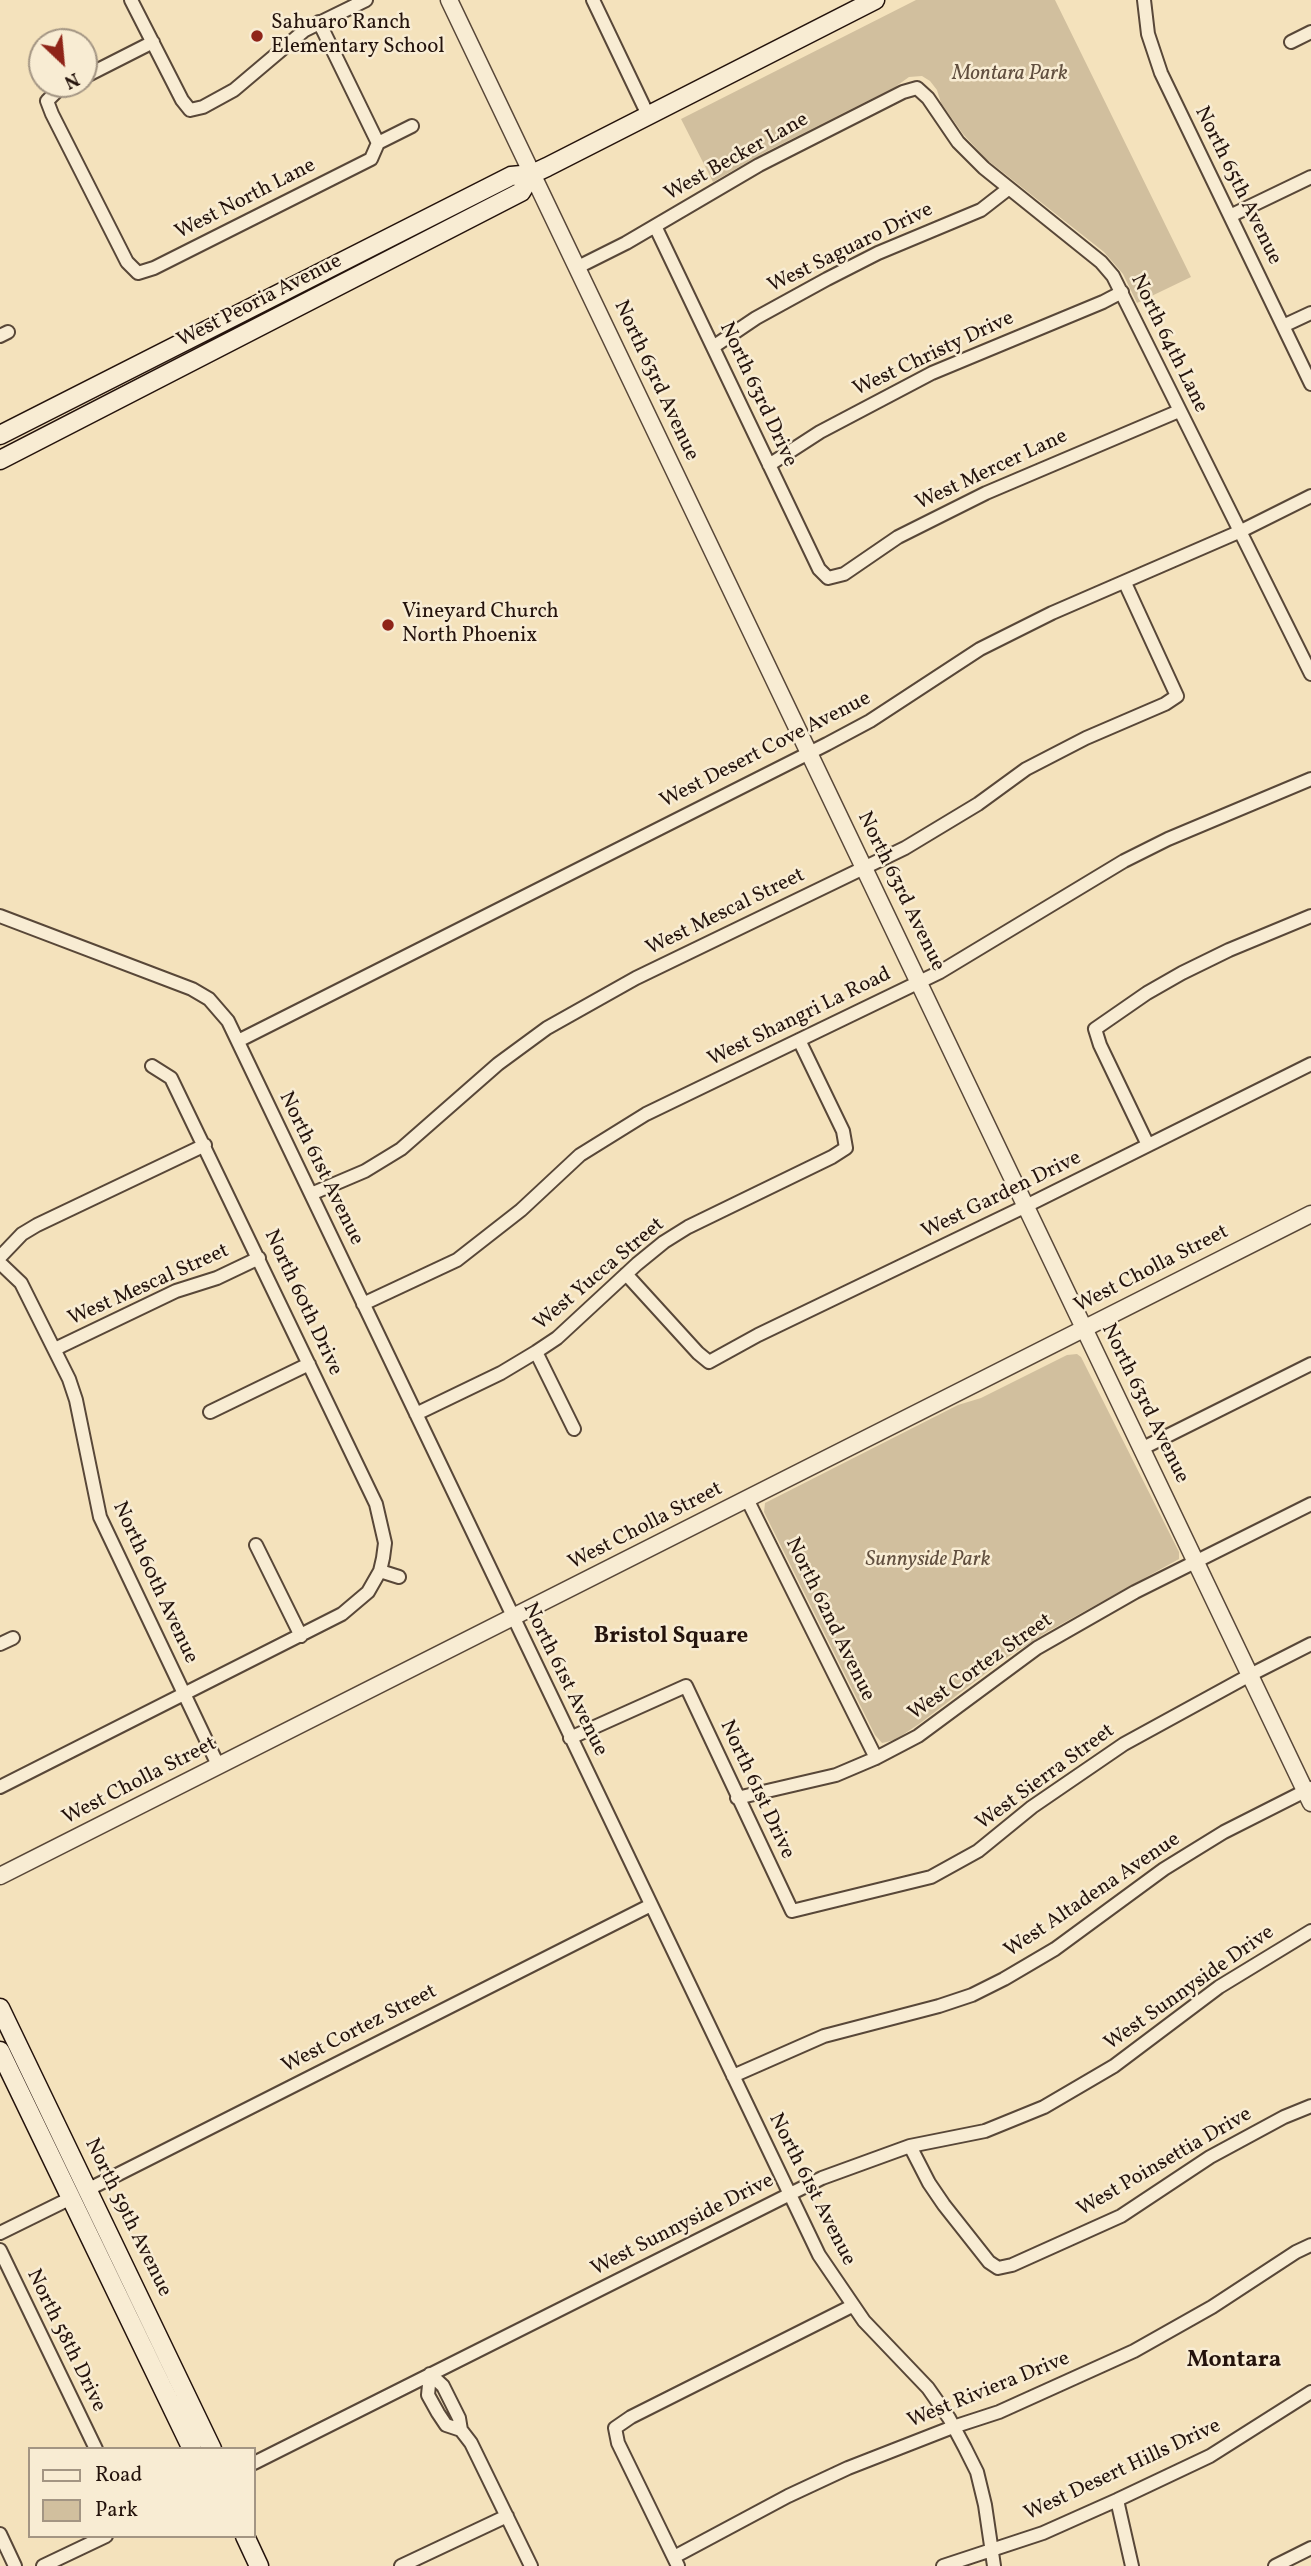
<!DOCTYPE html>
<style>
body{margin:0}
#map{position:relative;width:1311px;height:2566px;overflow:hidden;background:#f4e2bc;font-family:Vollkorn,serif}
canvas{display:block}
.legend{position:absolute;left:28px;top:2447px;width:228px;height:91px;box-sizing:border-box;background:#f8ecd3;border:2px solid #a39583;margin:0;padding:9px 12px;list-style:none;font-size:21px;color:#24130c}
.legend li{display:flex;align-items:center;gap:14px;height:35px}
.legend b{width:35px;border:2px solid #a39583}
.north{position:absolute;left:28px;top:28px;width:70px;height:70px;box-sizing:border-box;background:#f8ecd3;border:2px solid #a39583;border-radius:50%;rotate:154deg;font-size:19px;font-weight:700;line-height:28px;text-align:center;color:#24130c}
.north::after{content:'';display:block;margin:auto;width:24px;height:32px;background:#8f2418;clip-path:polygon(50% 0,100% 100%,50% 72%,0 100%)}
</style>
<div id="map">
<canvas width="1311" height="2566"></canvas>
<ul class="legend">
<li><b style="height:9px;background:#f8ecd3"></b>Road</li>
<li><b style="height:19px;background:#d1bf9e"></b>Park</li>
</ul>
<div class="north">N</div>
</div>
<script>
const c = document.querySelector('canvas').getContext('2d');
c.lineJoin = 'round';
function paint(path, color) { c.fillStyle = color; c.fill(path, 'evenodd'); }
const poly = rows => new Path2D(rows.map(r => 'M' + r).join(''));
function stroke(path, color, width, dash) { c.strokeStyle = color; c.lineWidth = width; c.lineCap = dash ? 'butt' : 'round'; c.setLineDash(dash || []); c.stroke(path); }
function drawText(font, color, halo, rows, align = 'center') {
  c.font = font + ' Vollkorn,serif'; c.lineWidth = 5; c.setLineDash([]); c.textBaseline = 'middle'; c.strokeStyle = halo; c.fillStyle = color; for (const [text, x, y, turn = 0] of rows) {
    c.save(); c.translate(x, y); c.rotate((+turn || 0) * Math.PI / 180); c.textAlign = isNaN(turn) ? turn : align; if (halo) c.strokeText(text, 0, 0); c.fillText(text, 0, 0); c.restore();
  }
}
const green = poly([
 [916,0,1055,0,1191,277,1137,303,1123,274,1104,252,986,159,963,134,941,103,937,90,930,81,922,76,909,77,895,87,762,154,713,182,681,119],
 [1077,1354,1081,1357,1179,1552,1179,1559,1047,1632,1003,1660,919,1724,895,1740,882,1743,875,1735,764,1512,765,1503,958,1405,981,1398,1067,1355]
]);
const minor = poly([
 [131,0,182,100,190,110,203,107,234,90,305,30,366,0],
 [593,0,648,115],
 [1144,0,1148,34,1161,73,1311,384],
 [1291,42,1311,32],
 [84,77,153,42],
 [69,84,58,90,47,101,52,114,127,262,138,273,154,268,371,159,378,143,319,22],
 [378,143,412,126],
 [1230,216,1311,177],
 [655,226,819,569,828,578,844,574,898,537,986,493,1179,411],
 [578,267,626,243,759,165,903,92,917,88,928,98,958,142,984,168,1101,262,1113,276,1311,674],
 [1283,326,1311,313],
 [0,336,8,332],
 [713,347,756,318,827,279,878,253,981,210,1008,189],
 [769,465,820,432,932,373,1103,302,1122,292],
 [0,916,192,989,209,999,228,1021,819,2255,864,2321,928,2388,949,2418,965,2448,977,2472,985,2505,994,2566],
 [238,1041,827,744,870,721,980,649,1052,613,1241,531,1311,496],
 [1148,1145,1100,1045,1095,1029,1147,993,1182,973,1229,950,1311,916],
 [311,1194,365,1171,401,1149,498,1064,547,1028,636,978,905,848,978,804,1026,769,1086,738,1165,704,1177,696,1125,583],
 [0,1257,22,1234,37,1225,205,1145],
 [0,1263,21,1283,69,1379,76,1400,100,1517,218,1765],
 [626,1274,698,1353,709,1362,758,1335,1026,1206,1311,1064],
 [363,1304,457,1260,521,1210,580,1155,646,1114,940,972,1124,861,1168,839,1311,779],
 [55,1349,176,1291,217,1278,259,1258],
 [536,1352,574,1429],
 [210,1412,309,1364],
 [416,1414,501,1373,536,1352,557,1338,637,1264,664,1242,688,1227,832,1157,846,1148,843,1131,799,1040],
 [1143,1448,1311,1364],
 [747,1499,876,1758],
 [256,1545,301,1636],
 [380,1571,399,1577],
 [0,1644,13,1638],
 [570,1738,686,1686,792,1911,931,1877,978,1851,1032,1807,1124,1744,1250,1675,1311,1644],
 [0,1787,342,1614,368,1592,380,1571,383,1558,385,1543,376,1504,171,1078,152,1066],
 [737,1798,836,1775,876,1758,918,1736,1037,1648,1135,1592,1311,1504],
 [733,2076,824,2036,939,2006,972,1995,1004,1979,1055,1949,1164,1869,1224,1832,1311,1788],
 [910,2146,929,2183,944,2205,989,2262,998,2268,1012,2265,1121,2216,1210,2157,1284,2117,1311,2106],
 [87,2190,651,1905],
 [0,2233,71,2198],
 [0,2250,96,2449],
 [430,2374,443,2386,459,2418,461,2430,471,2443,531,2566],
 [430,2374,428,2395,438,2413,446,2425,461,2430],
 [254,2463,822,2178,910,2146,985,2131,1044,2107,1114,2066,1219,1987,1311,1931],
 [1117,2500,1132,2566],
 [0,2534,15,2566],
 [674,2557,788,2496,848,2468,953,2427,999,2412,1134,2351,1212,2307,1296,2252,1311,2245],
 [43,2566,106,2536],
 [401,2566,507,2516],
 [678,2566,618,2443,615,2428,631,2417,852,2306],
 [943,2566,1043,2533,1117,2500,1210,2456,1311,2392],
 [1275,2566,1311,2548]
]);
const tertiary = poly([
 [449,0,1311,1803],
 [0,1876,1311,1214]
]);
const secondary = poly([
 [0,435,511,176,532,174,547,167,875,0],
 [0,460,521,192,532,174],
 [0,2008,212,2449],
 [0,2051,192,2449],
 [245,2536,259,2566]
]);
const markers = [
 [257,36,7,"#8f2418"],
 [388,625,7,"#8f2418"]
];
const poiNames = [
 ["Sahuaro Ranch",271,24],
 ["Elementary School",271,48],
 ["Vineyard Church",402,613],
 ["North Phoenix",402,637]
];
const parkNames = [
 ["Montara Park",1010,75],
 ["Sunnyside Park",928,1561]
];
const streetNames = [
 ["West Becker Lane",737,158,-29],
 ["North 65th Avenue",1237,186,64],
 ["West North Lane",246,200,-27],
 ["West Saguaro Drive",851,249,-26],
 ["West Peoria Avenue",260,302,-27],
 ["North 64th Lane",1168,344,64],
 ["West Christy Drive",934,355,-25],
 ["North 63rd Avenue",655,381,65],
 ["North 63rd Drive",757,395,65],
 ["West Mercer Lane",992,471,-25],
 ["West Desert Cove Avenue",766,751,-27],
 ["North 63rd Avenue",900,892,64],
 ["West Mescal Street",726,913,-26],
 ["West Shangri La Road",800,1018,-26],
 ["North 61st Avenue",320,1169,64],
 ["West Garden Drive",1002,1196,-26],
 ["West Cholla Street",1152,1270,-27],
 ["West Yucca Street",600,1275,-40],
 ["West Mescal Street",149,1286,-24],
 ["North 60th Drive",302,1303,65],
 ["North 63rd Avenue",1144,1404,64],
 ["West Cholla Street",646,1527,-27],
 ["North 60th Avenue",154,1583,65],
 ["North 62nd Avenue",829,1620,64],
 ["West Cortez Street",981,1668,-35],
 ["North 61st Avenue",564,1680,64],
 ["West Sierra Street",1046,1778,-36],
 ["West Cholla Street",140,1782,-27],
 ["North 61st Drive",756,1790,65],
 ["West Altadena Avenue",1093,1896,-34],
 ["West Sunnyside Drive",1190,1989,-35],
 ["West Cortez Street",360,2030,-27],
 ["West Poinsettia Drive",1165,2163,-30],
 ["North 61st Avenue",811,2190,63],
 ["North 59th Avenue",127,2218,64],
 ["West Sunnyside Drive",683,2226,-27],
 ["North 58th Drive",65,2341,64],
 ["West Riviera Drive",989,2391,-22],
 ["West Desert Hills Drive",1123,2471,-25]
];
const neighbourhoodNames = [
 ["Bristol Square",671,1638],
 ["Montara",1234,2362]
];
paint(green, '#d1bf9e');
stroke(minor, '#584738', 16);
stroke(tertiary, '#584738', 19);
stroke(secondary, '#24130c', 21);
stroke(minor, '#f8ecd3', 12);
stroke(tertiary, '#f8ecd3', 16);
stroke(secondary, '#f8ecd3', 18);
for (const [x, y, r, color] of markers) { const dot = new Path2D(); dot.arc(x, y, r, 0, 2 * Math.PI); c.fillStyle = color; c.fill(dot); stroke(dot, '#f8ecd3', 2.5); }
drawText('21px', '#24130c', '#f8ecd3', poiNames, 'left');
drawText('italic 21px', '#614f3f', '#f8ecd3', parkNames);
drawText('21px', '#24130c', '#f8ecd3', streetNames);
drawText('bold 23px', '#24130c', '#f8ecd3', neighbourhoodNames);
</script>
